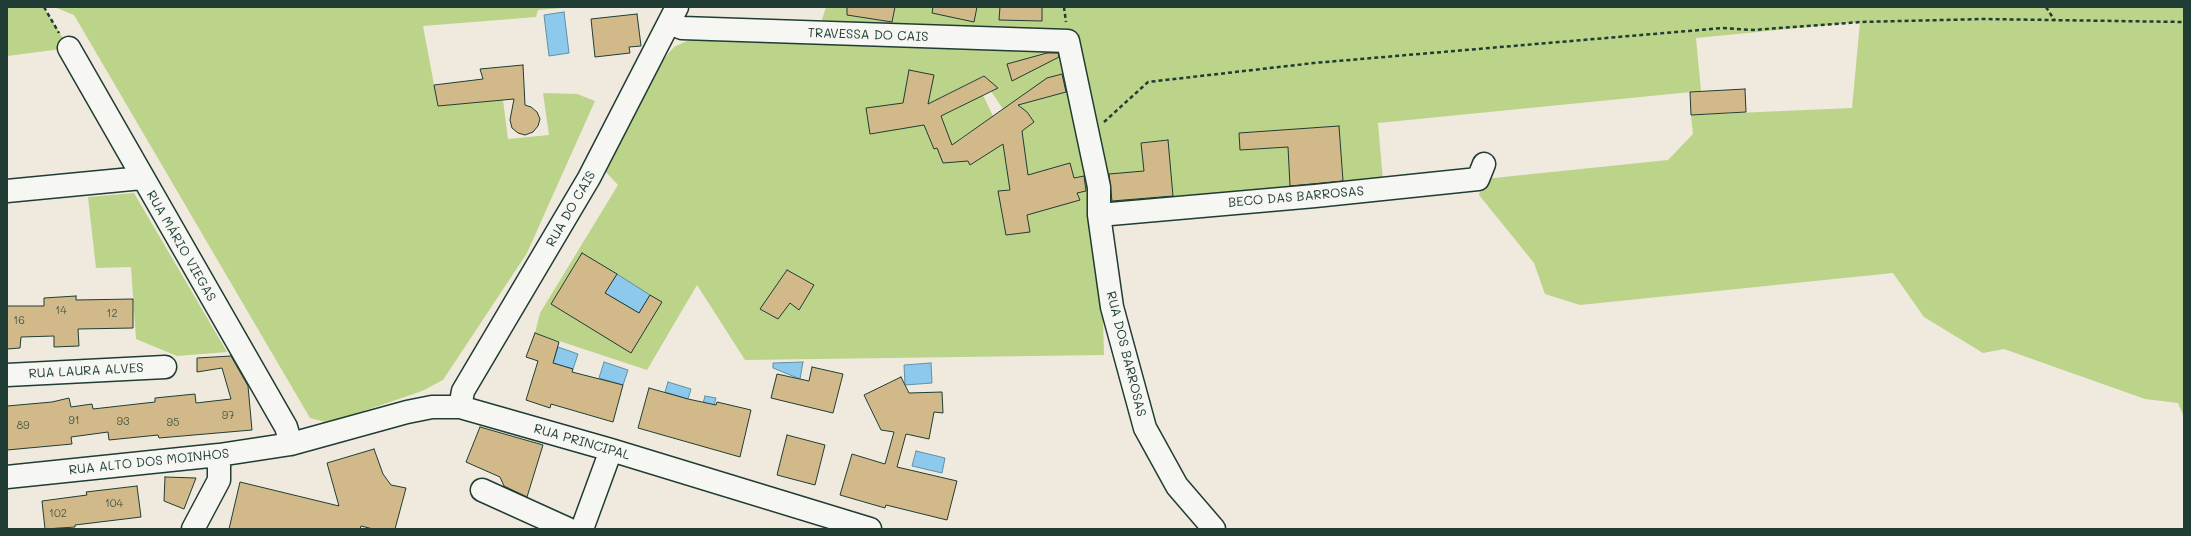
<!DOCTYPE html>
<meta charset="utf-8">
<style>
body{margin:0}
#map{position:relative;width:2191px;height:536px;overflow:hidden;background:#efeadd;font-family:Mali,sans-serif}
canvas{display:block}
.frame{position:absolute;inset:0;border:8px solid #1f3d34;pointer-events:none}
</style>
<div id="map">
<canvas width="2191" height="536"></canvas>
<div class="frame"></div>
</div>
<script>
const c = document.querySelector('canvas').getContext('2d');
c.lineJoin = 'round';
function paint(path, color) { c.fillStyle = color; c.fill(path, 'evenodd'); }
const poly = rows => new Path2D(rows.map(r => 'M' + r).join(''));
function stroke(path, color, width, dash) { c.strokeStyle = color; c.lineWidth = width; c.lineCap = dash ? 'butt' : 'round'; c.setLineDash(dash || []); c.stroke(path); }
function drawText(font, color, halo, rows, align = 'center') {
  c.font = font + ' Mali,sans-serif'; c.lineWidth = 3; c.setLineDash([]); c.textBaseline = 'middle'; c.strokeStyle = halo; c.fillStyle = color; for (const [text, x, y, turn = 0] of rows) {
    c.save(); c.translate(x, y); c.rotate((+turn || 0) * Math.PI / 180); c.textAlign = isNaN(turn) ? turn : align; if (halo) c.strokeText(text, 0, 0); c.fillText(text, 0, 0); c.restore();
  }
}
const green = poly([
 [7,7,44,7,69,48,7,56],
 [54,7,573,7,538,10,536,17,423,26,438,106,503,100,508,139,549,135,543,93,577,94,595,101,527,253,443,380,422,391,329,423,310,418,74,15],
 [826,7,2184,7,2184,417,2178,403,2145,399,2004,349,1983,353,1924,317,1893,273,1580,305,1545,294,1534,263,1479,195,1484,179,1668,160,1693,134,1691,115,1852,108,1860,22,1696,38,1701,91,1378,123,1383,181,1100,215,1104,355,745,360,697,285,647,370,535,333,540,313,618,185,605,171,657,67,674,47,695,37,821,23],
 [983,76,991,83,991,91,1012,123,1027,112,1034,122,970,165,958,140,993,116,983,95,950,112,942,97],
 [1026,187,1029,232,1006,235,999,191],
 [134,193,227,352,177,356,136,339,131,267,96,268,88,197]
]);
const water = poly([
 [564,12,569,53,549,56,544,15,564,12],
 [617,274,650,295,639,313,605,293,617,274],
 [558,347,578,354,573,369,553,363,558,347],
 [604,362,628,370,623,385,599,378,604,362],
 [803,362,800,379,773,368,773,363,803,362],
 [931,363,932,383,905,385,904,365,931,363],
 [668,382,691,389,688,399,665,392,668,382],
 [705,396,716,398,710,421,699,419,705,396],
 [916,451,945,458,942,473,912,466,916,451]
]);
const building = poly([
 [847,7,895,7,892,22,847,15,847,7],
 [933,7,977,7,974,22,932,13,933,7],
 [1000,7,1042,7,1042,21,999,20,1000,7],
 [637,14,641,46,629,47,630,53,595,57,591,19,637,14],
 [1047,53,1058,53,1059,57,1012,81,1007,64,1047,53],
 [523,65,525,105,531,107,537,112,540,119,538,126,533,132,525,135,518,133,512,128,510,120,514,99,438,106,434,85,483,79,480,69,523,65],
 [909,70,934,75,928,104,984,76,998,88,941,116,952,145,1047,78,1062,74,1066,92,1018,105,1027,112,1034,122,1022,131,1028,175,1070,163,1074,178,1084,176,1086,191,1077,193,1080,200,1027,215,1030,232,1006,235,998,191,1010,190,1003,144,970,165,968,161,943,163,937,148,934,149,924,125,870,134,866,108,903,103,909,70],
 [1745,89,1746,112,1691,115,1690,92,1745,89],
 [1339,126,1343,181,1290,186,1288,147,1240,150,1239,133,1339,126],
 [1168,140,1173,196,1112,201,1109,174,1144,171,1141,143,1168,140],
 [582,253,617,274,605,293,639,313,650,295,662,302,631,353,551,304,582,253],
 [787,270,814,285,799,310,790,303,778,319,760,309,787,270],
 [76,296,76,300,133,299,133,328,78,329,79,346,54,347,54,336,21,337,20,348,7,349,7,306,44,306,44,298,76,296],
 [535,333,559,342,553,363,573,369,572,372,623,385,613,422,551,404,550,408,526,400,538,361,526,357,535,333],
 [231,356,248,386,252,430,159,438,158,435,109,440,108,432,71,437,72,444,7,450,7,406,52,402,69,398,71,407,92,404,93,409,155,402,155,398,195,394,196,403,231,399,222,368,197,372,197,358,231,356],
 [812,367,843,374,833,413,771,398,777,374,809,381,812,367],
 [901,377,909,393,942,392,943,413,934,412,929,439,906,434,897,467,957,481,947,520,886,505,885,508,840,495,852,454,885,464,894,432,881,430,864,395,901,377],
 [649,388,688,399,716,405,717,402,751,410,740,457,638,428,649,388],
 [480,427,543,445,527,497,504,486,500,477,466,462,480,427],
 [787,435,825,445,815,485,777,475,787,435],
 [374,449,383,474,391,485,406,488,395,529,373,529,361,526,360,529,229,529,240,482,339,506,327,463,374,449],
 [165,477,196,478,184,509,164,501,165,477],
 [137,486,141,517,75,525,75,527,45,529,42,501,87,495,86,492,137,486]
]);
const path = poly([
 [44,7,59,33],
 [1064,7,1066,22],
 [2046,7,2055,21],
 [1104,122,1148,82,1314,63,1723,28,1753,30,1861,22,1983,19,2184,22]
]);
const minor = poly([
 [670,23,682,28,1068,41,1099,187,1099,215,1112,307,1145,428,1177,486,1214,529],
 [69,48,286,427,291,444],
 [7,191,142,178],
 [1099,215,1315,196,1478,179,1484,164],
 [7,375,165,367],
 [460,407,463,391,589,178,677,7],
 [7,477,219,455,291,444,407,412,432,407,460,407,611,450,870,529],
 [482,490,568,529],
 [193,529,219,480,219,455],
 [582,529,611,450]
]);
const numberNames = [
 ["14",61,311],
 ["12",112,314],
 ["16",19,321],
 ["97",228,416],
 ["91",74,421],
 ["93",123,422],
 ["95",173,423],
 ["89",23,426],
 ["104",114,504],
 ["102",58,514]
];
const streetNames = [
 ["TRAVESSA DO CAIS",868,35,2],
 ["BECO DAS BARROSAS",1296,197,-5],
 ["RUA DO CAIS",571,209,-60],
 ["RUA MÁRIO VIEGAS",181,246,60],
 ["RUA DOS BARROSAS",1126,354,76],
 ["RUA LAURA ALVES",86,371,-3],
 ["RUA PRINCIPAL",582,442,16],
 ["RUA ALTO DOS MOINHOS",149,462,-6]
];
paint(green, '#bcd38a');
paint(water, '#8cc9ec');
stroke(water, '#6091a2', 1);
paint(building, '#d2b989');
stroke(building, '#1f3d34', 1);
stroke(minor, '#1f3d34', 25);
stroke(path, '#1f3d34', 2.5, [4, 3]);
stroke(minor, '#f6f6f2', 22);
drawText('11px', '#4c5c49', null, numberNames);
drawText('13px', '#1f3d34', '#f6f6f2', streetNames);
</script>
